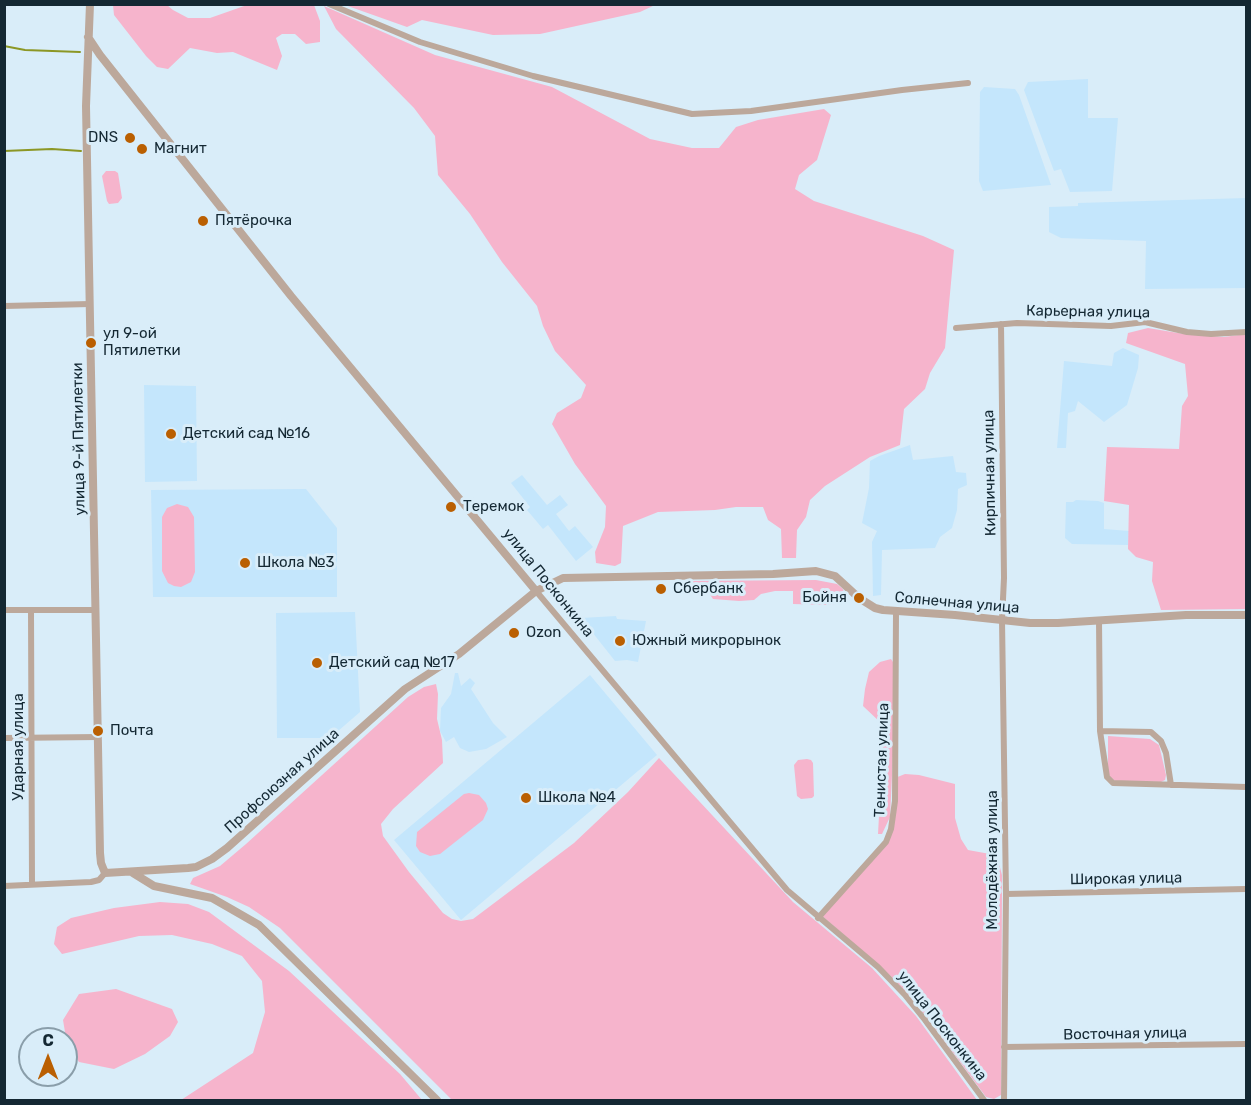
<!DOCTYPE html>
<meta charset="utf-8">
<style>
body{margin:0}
#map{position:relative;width:1251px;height:1105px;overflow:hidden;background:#d9edf9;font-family:Rubik,sans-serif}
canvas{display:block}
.frame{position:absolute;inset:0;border:6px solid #142833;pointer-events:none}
.north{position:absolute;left:18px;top:1027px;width:60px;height:60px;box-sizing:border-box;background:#d9edf9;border:2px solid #8a9eaa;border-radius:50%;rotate:0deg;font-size:16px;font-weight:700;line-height:24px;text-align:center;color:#142833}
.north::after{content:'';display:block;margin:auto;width:21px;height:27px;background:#ba5f01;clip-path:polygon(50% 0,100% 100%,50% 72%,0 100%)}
</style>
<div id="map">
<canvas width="1251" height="1105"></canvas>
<div class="frame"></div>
<div class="north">С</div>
</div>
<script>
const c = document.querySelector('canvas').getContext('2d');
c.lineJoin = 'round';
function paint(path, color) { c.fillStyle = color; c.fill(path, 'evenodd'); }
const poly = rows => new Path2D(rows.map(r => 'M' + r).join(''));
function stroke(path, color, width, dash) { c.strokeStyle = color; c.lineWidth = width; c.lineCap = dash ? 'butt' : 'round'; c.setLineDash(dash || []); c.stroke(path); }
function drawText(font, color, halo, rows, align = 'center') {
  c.font = font + ' Rubik,sans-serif'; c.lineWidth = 6; c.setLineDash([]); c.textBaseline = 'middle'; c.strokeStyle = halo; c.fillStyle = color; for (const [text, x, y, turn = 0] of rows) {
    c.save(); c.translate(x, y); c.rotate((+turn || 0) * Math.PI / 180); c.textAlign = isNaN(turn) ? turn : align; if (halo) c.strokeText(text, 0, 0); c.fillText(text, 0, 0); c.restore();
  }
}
const built = poly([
 [1088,79,1088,118,1118,118,1112,191,1070,192,1061,169,1054,171,1024,90,1028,82],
 [984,87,1015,89,1019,95,1051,185,983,191,979,181,980,92],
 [1246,198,1246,288,1145,289,1146,241,1061,238,1049,232,1049,207,1078,206,1078,203],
 [1123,348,1139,355,1138,368,1127,405,1104,422,1078,401,1075,411,1068,413,1066,448,1057,448,1064,361,1112,366,1114,353],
 [144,385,196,386,197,481,145,482],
 [910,445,913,460,953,456,956,472,966,473,967,485,958,489,957,510,952,528,940,537,935,548,882,550,881,595,873,596,872,542,877,531,862,523,869,488,870,461,879,456],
 [522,475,547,505,560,495,568,505,556,514,569,531,575,526,593,547,576,561,548,525,543,529,527,510,530,507,511,483],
 [306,489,337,528,337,597,153,597,151,490],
 [1076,500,1098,501,1104,503,1104,529,1129,531,1128,545,1072,544,1065,538,1066,502,1073,502],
 [355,612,360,712,330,738,277,738,276,613],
 [616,616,617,619,646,621,638,662,627,660,615,661,581,618],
 [455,673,458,673,461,686,470,678,475,683,471,689,493,723,507,737,486,749,469,752,460,748,454,737,446,742,440,731,441,708,451,694],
 [590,675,657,755,461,920,394,840]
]);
const green = poly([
 [113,5,167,5,173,10,188,18,210,18,247,5,314,5,320,21,320,42,306,44,295,34,282,34,276,38,282,56,277,70,233,52,217,53,190,48,168,69,157,67,146,56,114,15],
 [345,5,655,5,640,12,540,34,493,35,422,20,407,27],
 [324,6,435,55,552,87,650,139,692,148,719,148,736,127,758,120,824,109,831,115,817,160,799,175,795,189,814,201,923,236,954,250,945,348,930,373,925,389,904,409,900,445,870,457,825,486,810,500,806,517,797,530,796,558,782,558,781,529,768,520,763,507,736,507,715,510,658,512,623,526,621,563,615,566,596,563,595,552,605,527,606,506,575,464,552,424,557,413,581,398,586,385,555,351,543,326,537,306,502,262,470,214,438,175,435,136,414,108,336,29],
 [106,171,115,171,118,173,122,198,118,203,109,204,107,201,102,176],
 [1148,328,1184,334,1224,337,1246,334,1246,609,1161,610,1152,581,1153,562,1136,557,1128,549,1129,505,1104,501,1107,447,1179,449,1182,406,1188,396,1185,364,1126,343,1128,333],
 [177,504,188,507,194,517,195,572,191,582,181,587,174,586,168,583,162,571,162,517,167,508],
 [816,580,837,584,843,589,845,597,842,603,827,605,793,604,793,591,775,591,761,594,754,600,739,601,713,599,709,593,702,593,701,586,694,586,691,595,689,592,690,581],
 [891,659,893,662,893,754,890,817,882,834,878,834,883,742,881,723,863,706,865,689,869,672,880,662],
 [436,684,438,694,437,719,442,740,443,763,393,809,381,824,383,836,409,872,443,913,452,919,461,921,473,919,574,843,628,792,659,758,793,902,872,968,916,1016,977,1100,452,1100,280,928,249,907,227,897,190,884,193,878,220,866,246,844,408,697,424,687],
 [1108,736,1150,739,1159,745,1166,775,1165,780,1161,782,1115,781,1110,777,1108,771],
 [807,759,811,760,813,763,814,796,812,798,801,799,797,796,794,765,798,760],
 [905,774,919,775,955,784,955,818,961,839,968,850,990,854,998,860,1002,875,1002,893,1001,1095,994,1099,986,1097,926,1016,894,979,821,915,889,835,895,778],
 [469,793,479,795,486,803,488,809,483,820,440,854,430,856,420,852,416,846,417,832,464,794],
 [160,902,188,904,209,912,289,971,400,1074,422,1100,181,1100,253,1053,265,1012,262,981,242,956,212,944,172,935,139,936,62,954,54,944,57,927,71,918,114,908],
 [116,989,172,1009,178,1022,170,1036,145,1054,114,1069,79,1062,67,1044,63,1020,79,994]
]);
const stream = poly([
 [4,46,25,50,80,52],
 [4,151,52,149,81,151]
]);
const minor = poly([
 [329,4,420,42,533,76,692,114,751,111,902,90,968,83],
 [4,306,90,304],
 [1001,324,1004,578,1002,620,1006,894,1004,1100],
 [956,328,1017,323,1111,326,1145,322,1187,332,1211,334,1246,332],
 [536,591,787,890,878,967,905,995,925,1020,984,1100],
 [4,610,96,610],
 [31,610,32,884],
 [1099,620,1100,731,1107,777,1113,783,1246,787],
 [1100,731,1151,732,1161,741,1166,753,1171,785],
 [4,738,98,737],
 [4,886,91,882,99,880,105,873],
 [1006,894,1246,889],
 [818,918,886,842,891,829,895,801,896,612],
 [1004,1047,1246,1044]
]);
const tertiary = poly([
 [90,4,86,106,100,853,101,863,105,873,188,868,196,867,212,859,227,848,405,689,459,654,536,591,563,578,773,574,816,571,835,576,859,598,875,608,883,610,955,615,1030,623,1058,623,1186,615,1246,615],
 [88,37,100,55,291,296,536,591],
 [133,873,154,886,212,898,259,925,437,1100]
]);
const markers = [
 [130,138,6,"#ba5f01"],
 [142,149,6,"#ba5f01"],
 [203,221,6,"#ba5f01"],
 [91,343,6,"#ba5f01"],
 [171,434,6,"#ba5f01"],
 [451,507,6,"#ba5f01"],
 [245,563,6,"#ba5f01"],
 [661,589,6,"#ba5f01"],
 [859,598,6,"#ba5f01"],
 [514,633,6,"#ba5f01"],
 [620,641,6,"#ba5f01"],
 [317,663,6,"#ba5f01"],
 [98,731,6,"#ba5f01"],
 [526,798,6,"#ba5f01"]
];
const poiNames = [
 ["DNS",118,138,"right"],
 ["Магнит",154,149],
 ["Пятёрочка",215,221],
 ["ул 9-ой",103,334],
 ["Пятилетки",103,351],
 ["Детский сад №16",183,434],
 ["Теремок",463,507],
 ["Школа №3",257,563],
 ["Сбербанк",673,589],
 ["Бойня",847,598,"right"],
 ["Ozon",526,633],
 ["Южный микрорынок",632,641],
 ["Детский сад №17",329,663],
 ["Почта",110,731],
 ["Школа №4",538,798]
];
const streetNames = [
 ["Карьерная улица",1088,312,1],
 ["улица 9-й Пятилетки",79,439,-91],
 ["Кирпичная улица",990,473,-91],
 ["улица Посконкина",548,583,51],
 ["Солнечная улица",957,603,5],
 ["Ударная улица",19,747,-90],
 ["Тенистая улица",882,760,-88],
 ["Профсоюзная улица",282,781,-42],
 ["Молодёжная улица",993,860,-90],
 ["Широкая улица",1126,879,-1],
 ["улица Посконкина",942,1026,52],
 ["Восточная улица",1125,1034,-1]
];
paint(built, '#c4e6fc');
paint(green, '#f6b4cc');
stroke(stream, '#8c9725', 2);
stroke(minor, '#bca89b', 6);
stroke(tertiary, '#bca89b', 8);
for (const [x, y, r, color] of markers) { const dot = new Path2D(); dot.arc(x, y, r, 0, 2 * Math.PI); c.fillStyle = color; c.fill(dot); stroke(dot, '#d9edf9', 2); }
drawText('15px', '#142833', '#d9edf9', poiNames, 'left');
drawText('15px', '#142833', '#d9edf9', streetNames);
</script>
